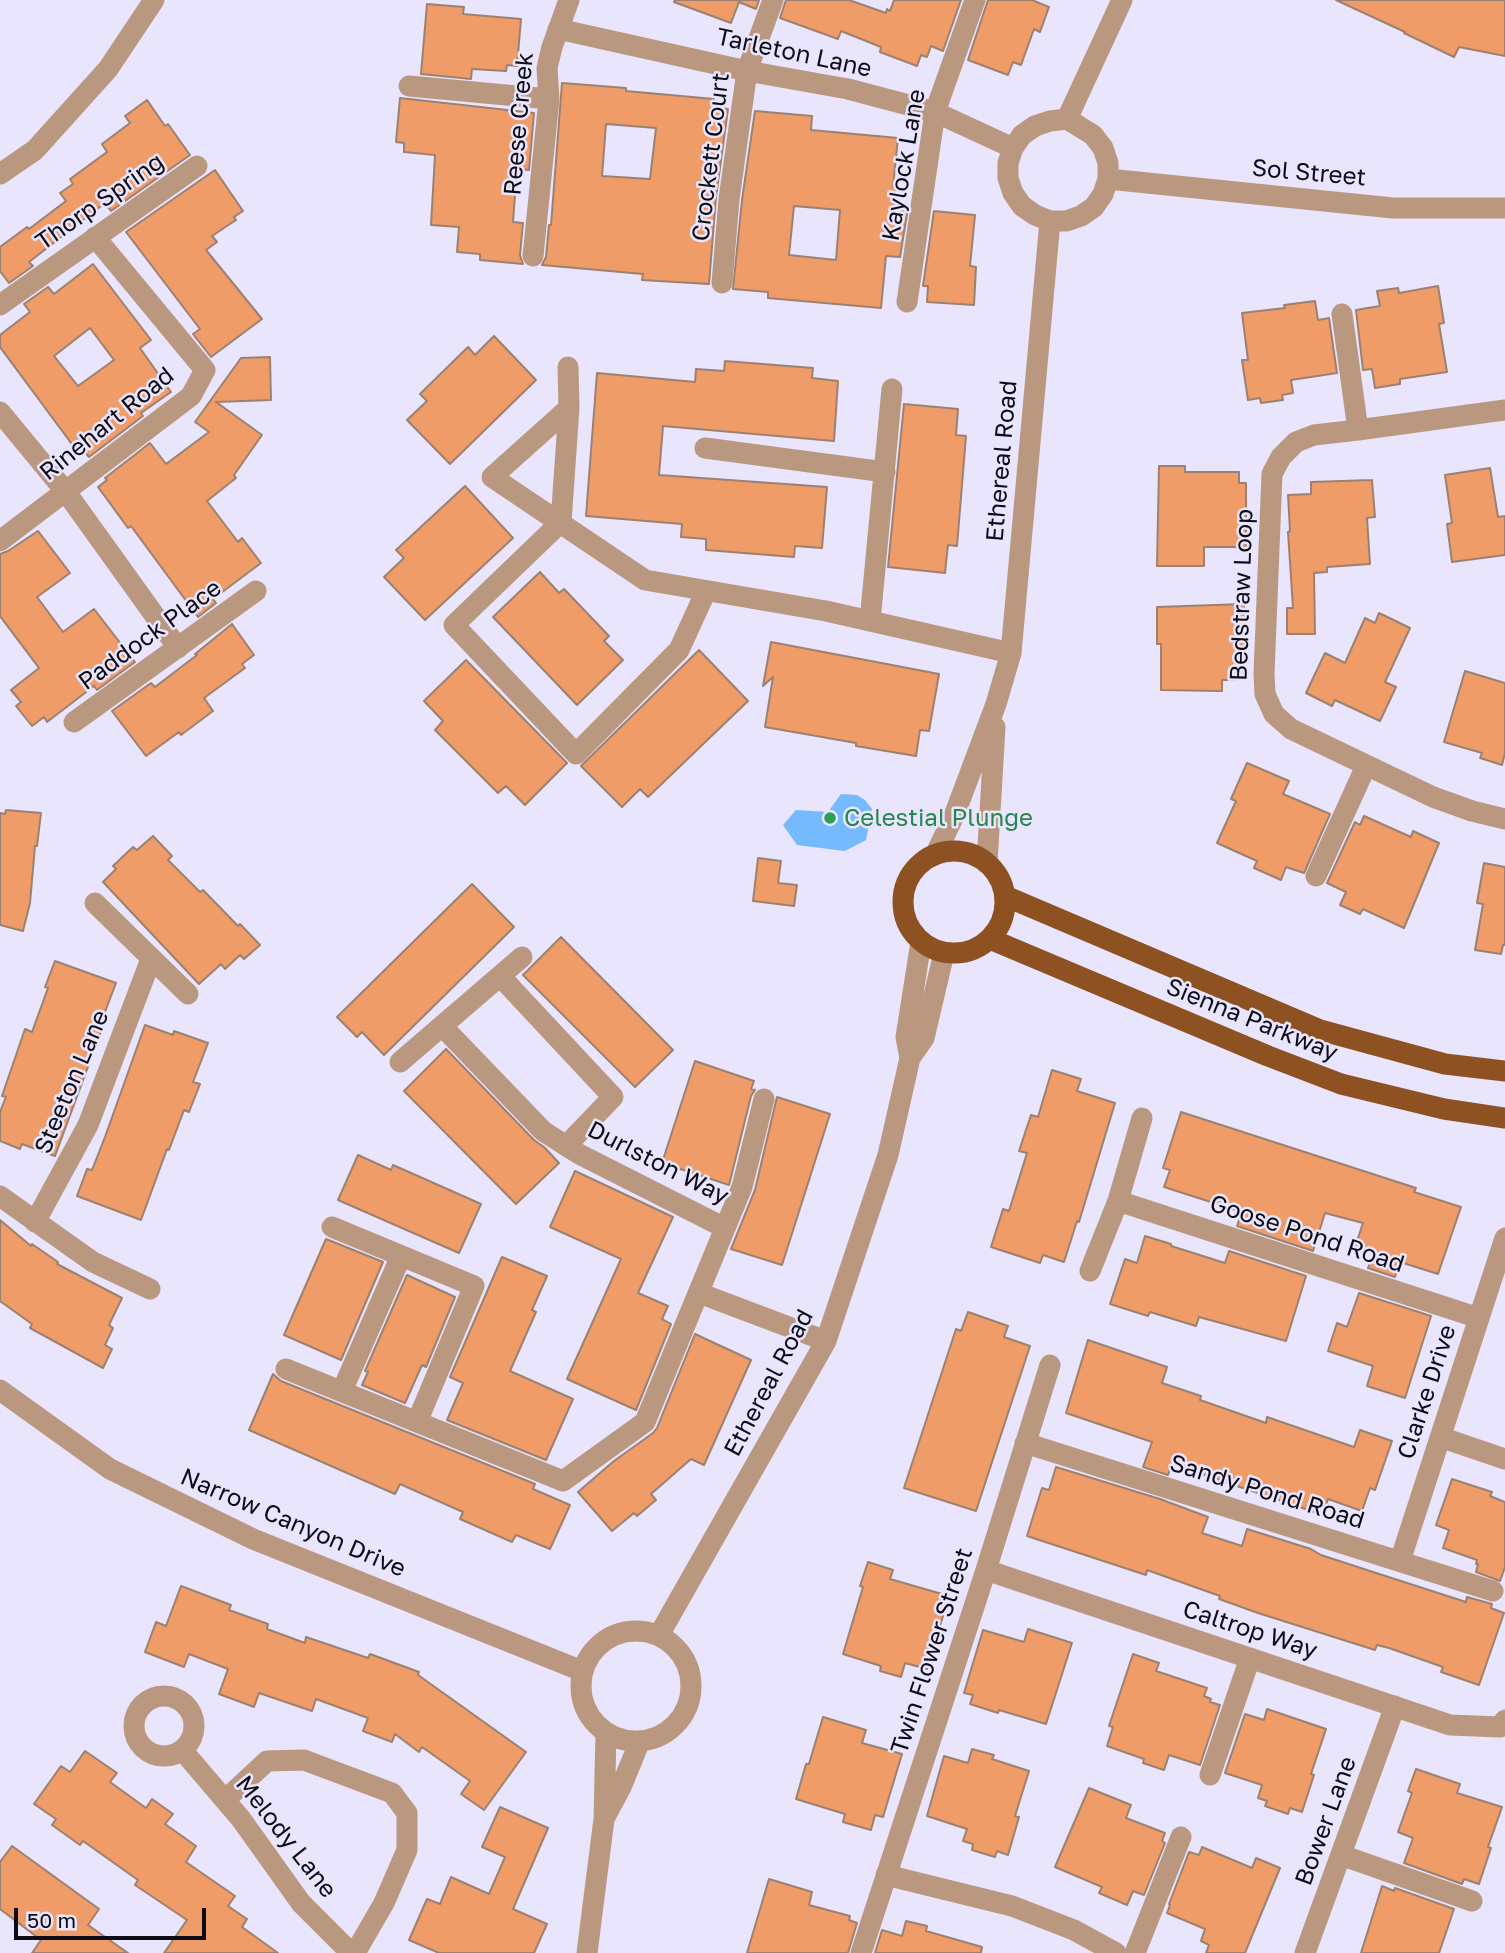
<!DOCTYPE html>
<style>
body{margin:0}
#map{position:relative;width:1505px;height:1953px;overflow:hidden;background:#e8e5fd;font-family:"Golos Text",sans-serif}
canvas{display:block}
.scale{position:absolute;left:14px;top:1908px;width:192px;height:32px;box-sizing:border-box;border:4px solid #0d0c16;border-top:0;padding-left:9px;font-size:21px;line-height:24px;white-space:nowrap;color:#0d0c16;-webkit-text-stroke:5px #e8e5fd;paint-order:stroke}
</style>
<div id="map">
<canvas width="1505" height="1953"></canvas>
<div class="scale">50 m</div>
</div>
<script>
const c = document.querySelector('canvas').getContext('2d');
c.lineJoin = 'round';
function paint(path, color) { c.fillStyle = color; c.fill(path, 'evenodd'); }
const poly = rows => new Path2D(rows.map(r => 'M' + r).join(''));
function stroke(path, color, width, dash) { c.strokeStyle = color; c.lineWidth = width; c.lineCap = dash ? 'butt' : 'round'; c.setLineDash(dash || []); c.stroke(path); }
function drawText(font, color, halo, rows, align = 'center') {
  c.font = font + ' "Golos Text",sans-serif'; c.lineWidth = 5; c.setLineDash([]); c.textBaseline = 'middle'; c.strokeStyle = halo; c.fillStyle = color; for (const [text, x, y, turn = 0] of rows) {
    c.save(); c.translate(x, y); c.rotate((+turn || 0) * Math.PI / 180); c.textAlign = isNaN(turn) ? turn : align; if (halo) c.strokeText(text, 0, 0); c.fillText(text, 0, 0); c.restore();
  }
}
const water = poly([
 [841,794,857,795,865,800,872,809,866,840,845,851,797,845,783,825,796,810,828,812]
]);
const building = poly([
 [675,0,759,0,756,9,739,2,731,23,674,2,675,0],
 [786,0,849,0,886,13,887,9,890,11,894,0,961,0,943,51,931,46,927,57,921,55,917,66,880,52,881,47,841,31,838,39,780,18,786,0],
 [988,0,1032,0,1049,7,1040,32,1034,29,1021,65,1013,62,1008,75,968,60,988,0],
 [1336,0,1505,0,1505,56,1459,47,1454,57,1404,33,1405,32,1336,0],
 [427,4,464,7,463,14,521,19,517,66,507,65,506,71,472,69,471,79,421,74,427,4],
 [562,83,626,88,626,91,714,99,713,107,728,109,716,197,709,284,642,280,643,274,542,265,546,257,549,225,551,225,562,83],
 [606,124,656,128,650,179,602,176,606,124],
 [400,98,534,113,529,170,517,169,513,222,523,223,520,255,523,264,480,260,480,254,457,252,459,227,431,225,435,155,404,152,404,143,396,142,400,98],
 [147,100,165,126,168,124,190,155,111,211,105,203,29,262,33,266,9,283,0,271,0,247,27,227,29,229,66,201,60,193,73,184,70,179,107,152,102,144,130,123,125,116,147,100],
 [755,111,812,116,811,130,898,138,893,187,896,187,894,206,908,208,900,257,886,256,881,308,768,298,768,292,733,289,742,200,755,111],
 [794,206,840,210,836,260,789,255,794,206],
 [215,170,243,211,234,217,236,220,212,236,217,242,206,250,262,319,211,357,193,334,200,329,126,232,215,170],
 [934,211,975,215,970,266,976,267,974,305,927,302,928,286,923,286,934,211],
 [93,264,151,340,140,348,171,392,141,413,143,416,89,457,81,448,77,451,0,347,0,335,30,312,24,304,48,287,54,294,93,264],
 [90,328,114,360,78,386,54,356,90,328],
 [1438,286,1444,323,1439,324,1447,372,1400,379,1400,384,1375,388,1372,369,1363,370,1356,310,1380,306,1377,291,1398,288,1399,293,1438,286],
 [1315,301,1318,320,1329,318,1337,373,1291,380,1293,393,1282,395,1283,400,1261,403,1260,398,1248,400,1242,360,1248,360,1242,313,1285,308,1284,305,1315,301],
 [494,336,536,380,450,464,407,420,427,401,420,394,468,347,475,355,494,336],
 [270,357,271,400,216,402,262,435,234,475,236,478,207,501,238,542,242,538,261,563,213,599,216,603,198,617,131,526,128,528,98,487,107,480,105,478,150,443,166,464,209,432,195,422,241,358,270,357],
 [725,361,813,368,812,378,838,381,834,441,663,426,659,475,827,487,822,548,795,546,794,557,706,550,706,539,681,537,682,524,586,516,597,373,695,382,696,369,724,371,725,361],
 [904,404,958,409,956,435,966,436,957,546,948,545,945,573,888,567,904,404],
 [1159,466,1185,466,1185,472,1239,472,1239,483,1246,483,1246,547,1204,547,1204,566,1157,566,1159,466],
 [1490,468,1498,517,1505,516,1505,555,1452,562,1447,524,1452,523,1445,475,1490,468],
 [1372,480,1375,517,1367,518,1370,564,1327,567,1327,572,1314,573,1315,634,1287,634,1287,608,1293,608,1288,532,1290,531,1288,495,1311,494,1311,482,1372,480],
 [465,486,513,538,425,620,384,577,404,558,396,550,465,486],
 [38,531,70,573,37,597,63,632,94,609,135,662,97,690,94,686,47,722,44,717,32,726,16,706,21,702,11,690,39,668,0,616,0,554,8,551,38,531],
 [540,572,559,593,564,589,609,636,604,641,623,660,577,705,493,617,540,572],
 [1244,604,1245,680,1222,680,1222,691,1161,690,1161,644,1157,644,1157,607,1244,604],
 [1379,613,1410,628,1385,682,1396,687,1380,721,1335,700,1332,706,1306,693,1325,653,1345,663,1365,618,1375,623,1379,613],
 [232,624,254,655,242,664,245,668,204,698,213,711,181,735,179,732,146,756,112,711,151,683,155,687,197,655,195,654,232,624],
 [771,642,939,674,929,731,920,730,916,756,856,746,856,743,765,727,773,677,763,686,771,642],
 [699,650,748,701,648,797,640,789,622,807,581,766,699,650],
 [466,660,567,763,525,805,506,786,498,793,435,730,443,721,424,701,466,660],
 [1465,671,1505,683,1505,753,1502,765,1480,758,1482,753,1444,742,1465,671],
 [1247,763,1289,781,1283,794,1330,814,1304,873,1286,867,1281,880,1254,868,1257,861,1217,843,1236,801,1231,799,1247,763],
 [6,810,41,813,37,846,35,846,30,903,23,931,0,925,0,813,5,814,6,810],
 [1364,816,1411,837,1413,831,1439,843,1404,928,1363,909,1360,914,1340,905,1346,892,1327,883,1355,822,1360,825,1364,816],
 [153,836,172,856,168,860,200,892,203,890,238,926,240,924,260,945,244,959,240,955,225,969,221,964,199,984,103,882,116,869,113,866,133,847,137,850,153,836],
 [758,858,781,861,778,883,797,885,794,906,753,901,758,858],
 [1484,863,1505,867,1505,945,1503,945,1501,954,1475,950,1483,904,1477,903,1484,863],
 [472,884,514,927,384,1055,362,1032,357,1037,337,1017,472,884],
 [561,937,673,1050,635,1087,523,975,561,937],
 [55,961,116,983,103,1017,106,1018,55,1156,22,1144,20,1149,0,1141,0,1112,6,1097,2,1096,25,1029,32,1032,48,988,45,987,55,961],
 [145,1025,173,1035,174,1031,208,1043,193,1082,200,1084,189,1112,184,1110,169,1150,167,1149,141,1220,77,1196,87,1169,92,1170,105,1137,145,1025],
 [446,1049,534,1140,544,1147,559,1163,516,1204,404,1091,446,1049],
 [695,1061,754,1081,751,1089,755,1090,751,1096,729,1185,662,1163,695,1061],
 [1052,1070,1081,1079,1077,1091,1115,1103,1079,1222,1077,1221,1064,1262,1043,1255,1040,1263,991,1247,1003,1209,1009,1211,1027,1153,1019,1151,1031,1115,1038,1117,1052,1070],
 [777,1097,830,1114,782,1265,731,1249,755,1190,777,1097],
 [1181,1112,1416,1188,1414,1192,1461,1207,1438,1274,1400,1262,1395,1277,1368,1268,1373,1253,1355,1247,1363,1223,1325,1213,1313,1251,1237,1226,1242,1212,1164,1187,1170,1170,1163,1168,1181,1112],
 [358,1155,391,1170,393,1165,481,1204,459,1253,338,1200,358,1155],
 [575,1171,673,1217,638,1293,668,1306,662,1319,671,1324,636,1410,567,1379,621,1259,550,1227,575,1171],
 [0,1220,31,1246,32,1244,58,1262,57,1264,122,1298,109,1325,113,1328,105,1345,112,1349,103,1368,30,1328,32,1324,0,1301,0,1220],
 [1145,1236,1171,1244,1171,1246,1225,1263,1229,1251,1306,1276,1286,1341,1199,1317,1196,1326,1150,1312,1148,1316,1110,1304,1125,1259,1137,1263,1145,1236],
 [326,1239,383,1262,341,1360,284,1335,326,1239],
 [502,1257,547,1276,532,1310,536,1312,510,1371,573,1399,546,1460,447,1420,463,1383,450,1377,502,1257],
 [407,1275,455,1297,426,1367,422,1365,405,1403,362,1385,368,1372,365,1371,407,1275],
 [1359,1293,1431,1316,1405,1398,1367,1386,1373,1366,1328,1351,1337,1323,1347,1327,1359,1293],
 [968,1312,1008,1326,1004,1337,1030,1346,976,1511,904,1488,956,1329,961,1331,968,1312],
 [695,1334,751,1360,704,1465,691,1459,651,1494,656,1500,637,1516,634,1513,612,1531,578,1492,614,1461,653,1433,657,1428,695,1334],
 [1088,1340,1167,1367,1162,1383,1201,1396,1200,1400,1266,1423,1267,1417,1354,1447,1360,1430,1392,1441,1375,1490,1370,1488,1362,1511,1328,1499,1323,1515,1172,1464,1168,1475,1143,1467,1152,1442,1066,1413,1088,1340],
 [273,1374,281,1381,535,1484,533,1489,570,1505,550,1549,516,1535,512,1542,460,1519,463,1512,400,1484,395,1494,249,1430,273,1374],
 [1056,1467,1160,1499,1208,1517,1202,1533,1242,1546,1247,1529,1311,1549,1321,1555,1373,1572,1466,1602,1467,1597,1492,1604,1491,1608,1504,1613,1479,1685,1441,1672,1443,1667,1389,1648,1377,1645,1375,1650,1258,1613,1219,1599,1220,1596,1147,1570,1146,1575,1027,1536,1042,1488,1049,1490,1056,1467],
 [1452,1479,1492,1492,1490,1496,1505,1502,1505,1567,1500,1581,1476,1572,1478,1564,1476,1564,1477,1560,1443,1548,1449,1530,1436,1525,1452,1479],
 [868,1562,893,1570,890,1579,949,1596,927,1669,905,1663,901,1677,880,1671,881,1666,843,1654,863,1587,860,1586,868,1562],
 [181,1586,231,1605,229,1610,268,1624,267,1629,305,1643,306,1637,368,1658,370,1654,419,1672,418,1675,526,1752,484,1810,461,1794,470,1781,422,1747,419,1752,395,1734,392,1742,363,1731,368,1718,316,1699,312,1711,259,1693,254,1707,219,1694,228,1669,189,1654,184,1667,145,1652,156,1622,166,1626,181,1586],
 [1028,1629,1072,1643,1046,1724,999,1710,998,1713,970,1704,973,1695,964,1693,983,1630,1024,1642,1028,1629],
 [1133,1654,1159,1663,1156,1671,1207,1688,1204,1696,1211,1699,1210,1702,1220,1705,1200,1765,1169,1755,1164,1770,1143,1763,1144,1759,1107,1746,1113,1727,1109,1726,1133,1654],
 [1267,1709,1326,1729,1311,1774,1314,1775,1302,1812,1290,1808,1288,1814,1265,1806,1267,1801,1258,1798,1262,1785,1225,1773,1245,1714,1264,1720,1267,1709],
 [823,1717,866,1730,862,1743,902,1754,883,1817,875,1815,871,1830,843,1822,845,1814,796,1799,806,1764,809,1764,823,1717],
 [972,1749,994,1755,992,1759,1029,1771,1015,1816,1019,1817,1008,1855,997,1851,995,1857,972,1850,973,1844,963,1841,967,1829,927,1816,944,1756,968,1763,972,1749],
 [85,1751,117,1773,110,1782,146,1808,152,1799,173,1814,165,1824,196,1846,186,1862,235,1896,228,1906,247,1919,242,1927,278,1953,164,1953,187,1920,135,1885,138,1880,83,1841,80,1845,52,1825,56,1819,34,1804,61,1766,70,1772,85,1751],
 [1416,1769,1460,1784,1457,1793,1502,1807,1488,1847,1491,1848,1479,1884,1464,1879,1462,1884,1404,1863,1413,1838,1398,1832,1412,1793,1408,1791,1416,1769],
 [1089,1788,1131,1805,1126,1818,1165,1833,1162,1841,1165,1843,1144,1895,1133,1891,1127,1905,1099,1893,1102,1887,1055,1867,1089,1788],
 [500,1807,548,1828,513,1909,547,1924,534,1953,439,1953,409,1940,427,1899,440,1904,451,1877,489,1894,505,1857,482,1847,500,1807],
 [12,1846,99,1909,88,1925,128,1953,32,1953,41,1940,0,1909,0,1862,12,1846],
 [1202,1847,1252,1868,1256,1858,1280,1868,1245,1953,1206,1953,1209,1945,1201,1941,1205,1929,1167,1913,1170,1905,1169,1904,1189,1852,1199,1855,1202,1847],
 [769,1879,812,1892,809,1905,850,1916,849,1920,857,1923,848,1953,747,1953,769,1879],
 [1382,1886,1394,1891,1395,1888,1454,1909,1439,1953,1361,1953,1382,1886],
 [906,1921,927,1926,926,1931,982,1947,981,1953,875,1953,882,1930,902,1936,906,1921]
]);
const minor = poly([
 [558,29,747,71,848,89,935,112,1013,148],
 [409,86,549,99],
 [1067,119,1093,135,1103,148,1108,163,1108,179,1103,194,1094,207,1081,216,1066,221,1050,221,1035,215,1022,206,1013,193,1008,178,1008,163,1013,148,1022,135,1035,126,1050,121,1067,119],
 [1067,119,1122,0],
 [0,174,35,150,108,69,154,0],
 [1108,179,1393,208,1505,208],
 [533,256,549,99,547,68,552,47,569,0],
 [722,283,729,199,747,71,773,0],
 [907,302,935,112,975,0],
 [0,305,197,166],
 [1342,314,1358,430],
 [568,367,569,408,561,522,454,625,576,754,679,650,706,591],
 [569,408,492,477,645,580,826,611,1011,653],
 [1505,410,1358,430,1314,435,1296,442,1281,457,1272,474,1264,674,1265,694,1274,714,1291,729,1433,797,1472,811,1505,819],
 [0,412,66,492,178,648],
 [705,448,885,472],
 [0,541,191,396,205,370,95,237],
 [870,621,892,389],
 [74,722,256,591],
 [935,855,954,816,996,704,1011,653,1050,221],
 [987,863,995,727],
 [1316,876,1366,766],
 [95,903,188,994],
 [500,976,613,1097,566,1146],
 [442,1026,543,1131,579,1154,725,1228],
 [910,1058,906,1037,921,942],
 [400,1062,522,957],
 [0,1196,93,1262,150,1289],
 [1118,1201,1479,1318],
 [35,1222,88,1125,151,959],
 [332,1227,474,1286,417,1422],
 [1090,1271,1118,1201,1142,1118],
 [699,1293,826,1341],
 [286,1369,563,1481,645,1422,742,1187,764,1099],
 [0,1390,110,1469,253,1539,582,1671],
 [342,1391,401,1256],
 [1440,1437,1505,1459],
 [1025,1443,1493,1591],
 [1400,1561,1505,1238],
 [986,1570,1450,1725,1500,1727,1505,1720],
 '581 1686a55 55 0 1 1 110 0a55 55 0 1 1-110 0Z',
 [659,1635,826,1341,888,1155,910,1058,924,1038,944,953],
 '134 1726a30 30 0 1 1 60 0a30 30 0 1 1-60 0Z',
 [183,1751,241,1819,301,1903,351,1953],
 [1210,1775,1250,1658],
 [225,1800,267,1761,304,1760,392,1793,407,1813,407,1850,384,1903,355,1953],
 [605,1817,621,1787,640,1741],
 [1341,1855,1472,1901],
 [886,1875,1012,1906,1074,1930,1116,1953],
 [587,1953,604,1819,606,1732],
 [861,1953,986,1570,1050,1365],
 [1135,1953,1181,1837],
 [1305,1953,1395,1706]
]);
const major = poly([
 '903 902a51 51 0 1 1 102 0a51 51 0 1 1-102 0Z',
 [1005,896,1320,1030,1445,1064,1505,1071],
 [990,939,1268,1056,1341,1084,1444,1109,1505,1118]
]);
const markers = [
 [830,818,7,"#2e9e5b"]
];
const streetNames = [
 ["Tarleton Lane",794,53,12],
 ["Reese Creek",519,124,-85],
 ["Crockett Court",711,157,-83],
 ["Kaylock Lane",904,165,-80],
 ["Sol Street",1309,173,5],
 ["Thorp Spring",100,202,-35],
 ["Rinehart Road",107,424,-39],
 ["Ethereal Road",1002,461,-85],
 ["Bedstraw Loop",1242,595,-88],
 ["Paddock Place",150,635,-36],
 ["Sienna Parkway",1252,1020,22],
 ["Steeton Lane",72,1082,-67],
 ["Durlston Way",658,1163,27],
 ["Goose Pond Road",1307,1234,18],
 ["Ethereal Road",769,1383,-62],
 ["Clarke Drive",1427,1392,-72],
 ["Sandy Pond Road",1267,1492,17],
 ["Narrow Canyon Drive",293,1523,23],
 ["Caltrop Way",1250,1630,18],
 ["Twin Flower Street",932,1651,-72],
 ["Bower Lane",1326,1821,-70],
 ["Melody Lane",286,1837,52]
];
const leisureNames = [
 ["Celestial Plunge",844,818]
];
paint(water, '#75bafd');
paint(building, '#ef9c68');
stroke(building, '#9c8171', 2);
stroke(minor, '#ba977f', 21);
stroke(major, '#8e5121', 21);
for (const [x, y, r, color] of markers) { const dot = new Path2D(); dot.arc(x, y, r, 0, 2 * Math.PI); c.fillStyle = color; c.fill(dot); stroke(dot, '#e8e5fd', 2.5); }
drawText('24px', '#0d0c16', '#e8e5fd', streetNames);
drawText('24px', '#27864d', '#e8e5fd', leisureNames, 'left');
</script>
